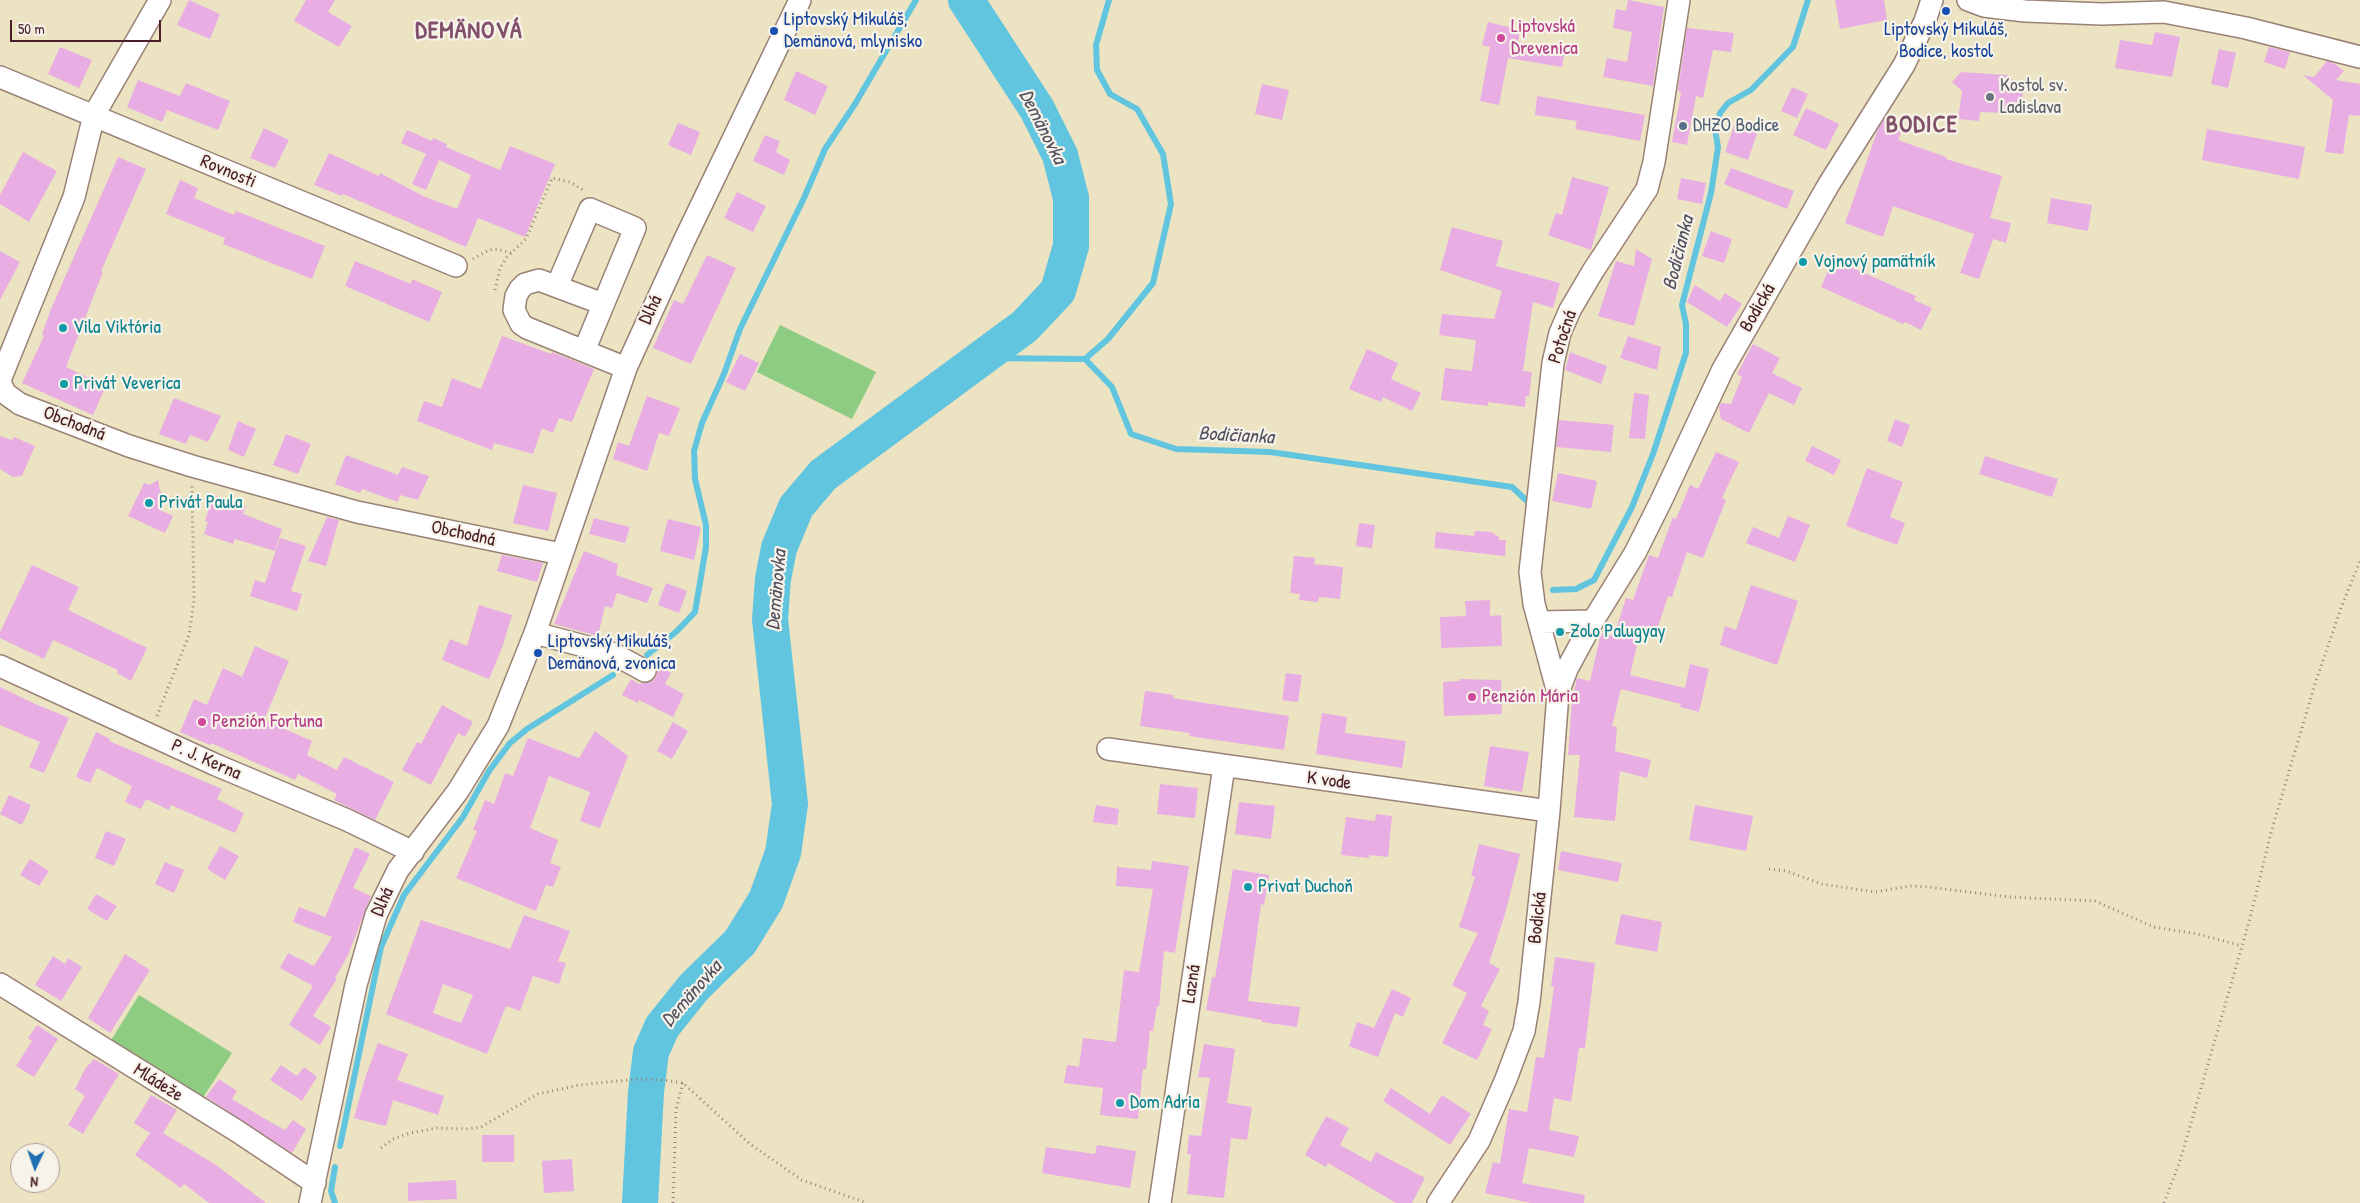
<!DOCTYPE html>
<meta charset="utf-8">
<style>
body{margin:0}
#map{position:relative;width:2360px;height:1203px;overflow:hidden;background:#ebe3c2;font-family:"Patrick Hand",sans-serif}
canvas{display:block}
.north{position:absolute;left:10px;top:1143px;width:50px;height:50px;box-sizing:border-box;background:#f7f3e8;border:1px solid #b29e9c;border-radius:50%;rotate:183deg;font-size:14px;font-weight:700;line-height:20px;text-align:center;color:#4a1f2b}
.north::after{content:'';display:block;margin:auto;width:18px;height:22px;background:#1f6fb2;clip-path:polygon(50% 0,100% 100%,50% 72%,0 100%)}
.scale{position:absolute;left:10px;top:20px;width:151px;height:22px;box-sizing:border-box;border:2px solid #4a1f2b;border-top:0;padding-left:6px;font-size:15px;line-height:18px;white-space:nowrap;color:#4a1f2b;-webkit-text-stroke:4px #f7f3e8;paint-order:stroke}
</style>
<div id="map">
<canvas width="2360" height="1203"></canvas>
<div class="north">N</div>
<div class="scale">50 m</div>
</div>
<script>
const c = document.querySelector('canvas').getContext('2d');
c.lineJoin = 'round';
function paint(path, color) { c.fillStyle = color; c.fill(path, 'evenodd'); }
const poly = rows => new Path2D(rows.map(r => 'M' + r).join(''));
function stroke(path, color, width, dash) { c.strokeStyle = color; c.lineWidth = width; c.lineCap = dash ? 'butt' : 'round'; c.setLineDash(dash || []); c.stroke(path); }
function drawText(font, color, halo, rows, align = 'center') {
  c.font = font + ' "Patrick Hand",sans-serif'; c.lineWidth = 4.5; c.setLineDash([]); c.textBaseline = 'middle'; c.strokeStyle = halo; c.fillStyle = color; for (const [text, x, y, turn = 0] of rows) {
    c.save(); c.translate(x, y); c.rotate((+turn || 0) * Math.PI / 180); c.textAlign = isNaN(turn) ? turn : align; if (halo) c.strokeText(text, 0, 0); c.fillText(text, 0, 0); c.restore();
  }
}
const green = poly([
 [780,325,876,372,852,419,757,372],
 [139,995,232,1053,202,1099,110,1042]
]);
const stream = poly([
 [982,358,1085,359,1112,387,1131,434,1176,449,1270,452,1450,478,1512,487,1527,501],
 [1085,359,1108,339,1153,283,1171,204,1163,154,1137,109,1110,94,1097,70,1096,45,1109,0],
 [1553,590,1576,589,1594,580,1632,507,1653,454,1686,353,1686,324,1682,305,1711,193,1718,147,1715,130,1720,113,1728,103,1751,90,1793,47,1808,0],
 [647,655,677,631,695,612,706,547,706,525,695,479,694,451,702,423,724,374,740,329,804,198,825,149,855,104,916,0],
 [340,1146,381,947,404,895,463,817,489,771,510,743,527,729,613,675],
 [335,1167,331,1191,335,1203]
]);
const river = poly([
 [640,1203,646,1092,651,1052,662,1027,694,987,740,942,766,900,783,853,790,804,770,619,773,579,779,548,796,507,823,475,1025,326,1058,291,1071,246,1071,198,1060,155,1037,109,966,0]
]);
const building = poly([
 [189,0,220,14,210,39,177,25],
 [306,0,335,0,328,12,352,26,339,47,294,21],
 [1628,0,1664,7,1653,86,1603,77,1607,58,1627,62,1632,32,1613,28,1616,9,1626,11],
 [1835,0,1884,0,1887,20,1840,29],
 [1488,22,1520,30,1518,42,1565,50,1562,67,1508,58,1499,105,1480,101,1490,47,1482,45],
 [1687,28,1734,33,1731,52,1713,50,1703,98,1696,96,1687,145,1672,142,1681,93,1678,90],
 [2155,32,2180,37,2172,77,2115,68,2120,40,2152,45],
 [60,47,92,60,79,88,48,74],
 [2269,47,2290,52,2285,69,2264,62],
 [2219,49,2236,53,2228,88,2211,84],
 [2327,61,2335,64,2344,71,2336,80,2360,84,2360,116,2349,115,2343,154,2325,152,2333,100,2303,75,2314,77],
 [796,71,828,86,815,115,784,100],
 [1961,72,2008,75,2023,91,2021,106,2015,105,2006,113,1980,112,1979,121,1958,119,1962,91,1952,82],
 [138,80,180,96,186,83,230,101,218,130,167,110,162,122,127,107],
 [1262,84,1289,90,1282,120,1255,114],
 [1792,87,1808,94,1797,118,1781,111],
 [1537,96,1645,115,1640,141,1575,129,1577,121,1535,115],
 [1806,108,1839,124,1826,150,1793,135],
 [1885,118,1904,125,1898,140,1946,157,1946,159,2002,176,1990,218,2011,223,2006,243,1993,239,1979,279,1960,273,1974,234,1893,206,1883,237,1845,223,1878,129],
 [1736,120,1759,128,1748,160,1725,152],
 [678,123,700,132,691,155,668,145],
 [264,128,289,140,275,168,250,158],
 [2207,129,2305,147,2299,179,2202,160],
 [407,130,432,141,433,138,447,144,446,147,500,170,510,146,555,164,525,237,478,218,466,247,343,194,342,196,314,185,329,153,379,176,380,173,423,196,457,209,471,175,439,160,426,190,412,184,426,154,401,143],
 [765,135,780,141,776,152,790,160,784,175,753,161],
 [23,152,57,171,29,222,0,204,0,195],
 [118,157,146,169,101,271,103,272,66,367,106,386,93,415,22,383,44,336,42,334,51,309],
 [1731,168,1794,191,1787,209,1724,184],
 [1572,177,1609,187,1591,250,1548,235,1556,213,1562,215],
 [1681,178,1706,183,1702,204,1677,199],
 [180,180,198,188,194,198,234,215,236,211,325,246,312,279,223,244,225,238,166,214],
 [737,192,766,206,753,232,724,218],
 [2051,198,2092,205,2088,231,2047,223],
 [1452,227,1503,241,1496,266,1560,283,1553,308,1533,302,1523,371,1532,372,1529,396,1526,396,1525,407,1488,402,1488,406,1441,400,1445,368,1472,371,1476,340,1439,335,1442,314,1494,319,1502,291,1440,270],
 [1711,231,1732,239,1724,263,1702,256],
 [1636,249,1652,259,1634,326,1598,316,1616,261,1634,266],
 [0,251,20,262,0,300],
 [707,255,736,268,691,364,653,348,674,300,683,304],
 [1833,259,1916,296,1914,300,1932,308,1921,330,1905,322,1903,324,1821,287],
 [355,261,411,284,412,279,442,292,429,322,345,286],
 [1695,285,1720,301,1725,293,1742,304,1727,327,1687,302],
 [502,336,551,354,552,352,594,369,572,422,559,418,553,433,542,428,533,454,494,443,492,450,417,421,424,401,442,407,452,378,481,389],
 [1628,336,1661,347,1657,370,1620,358],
 [1753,344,1780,358,1772,373,1802,388,1794,405,1769,393,1749,433,1721,419,1719,407,1721,403,1731,404,1742,377,1737,374],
 [1367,349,1398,363,1391,379,1421,393,1412,411,1383,397,1381,402,1349,389],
 [1570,352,1607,366,1601,384,1565,370],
 [740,354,759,363,745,391,726,382],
 [1634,393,1649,395,1645,439,1629,438],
 [647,396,680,408,669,436,659,433,647,471,613,459,618,442,629,446],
 [174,398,221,416,208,442,190,435,186,444,159,434],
 [1895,419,1910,425,1902,447,1887,441],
 [1559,420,1614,425,1611,452,1556,447],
 [238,421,256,429,244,457,228,450],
 [286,434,311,444,298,474,273,465],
 [0,436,12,440,14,437,35,446,22,476,13,477,0,469],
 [1812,446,1841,460,1834,475,1805,461],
 [1716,452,1739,462,1722,498,1726,500,1703,558,1687,552,1672,597,1668,596,1656,633,1641,628,1630,675,1685,688,1690,664,1709,669,1699,712,1680,707,1681,704,1621,689,1612,726,1617,727,1615,751,1651,760,1647,778,1620,771,1615,821,1574,817,1580,755,1568,755,1572,701,1577,678,1590,681,1601,633,1614,636,1626,598,1633,600,1649,555,1658,558,1673,517,1676,519,1690,485,1698,489],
 [346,455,398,475,402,467,429,476,418,500,400,495,398,502,362,489,360,493,335,484],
 [1985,456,2058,479,2052,497,1979,474],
 [1867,468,1903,482,1890,517,1905,523,1897,545,1846,526],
 [1558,473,1597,481,1591,509,1552,501],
 [158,480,160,491,167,495,160,510,173,516,165,533,128,516,144,483,150,485],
 [523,485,557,493,548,531,513,523],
 [213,495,246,506,243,514,282,529,275,551,235,539,233,544,204,534,208,522,205,521],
 [1788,516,1810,525,1795,562,1746,543,1753,527,1779,538],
 [327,517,339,520,326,566,308,561],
 [594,518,630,527,625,543,589,534],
 [668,519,701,527,694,560,660,551],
 [1359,523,1375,525,1372,548,1356,546],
 [1475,531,1491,532,1499,537,1499,540,1506,540,1505,556,1434,548,1436,532,1474,536],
 [280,538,306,546,291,591,302,594,297,611,250,596,255,580,265,583],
 [584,551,618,564,616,575,653,588,647,603,617,593,612,608,605,606,598,636,554,624],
 [502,555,543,563,537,582,497,571],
 [1294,556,1315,558,1314,564,1343,567,1340,599,1319,597,1318,602,1299,600,1300,594,1290,593],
 [32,565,79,587,68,610,147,648,131,681,117,673,118,670,53,640,44,659,0,638,0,632],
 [666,583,687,591,679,613,658,605],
 [1751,585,1798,601,1777,665,1720,645,1725,626,1736,630],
 [1490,600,1490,616,1501,615,1502,646,1441,648,1440,617,1466,616,1465,601],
 [479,605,512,615,502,648,489,679,442,660,450,639,467,646],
 [255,646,289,661,264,720,312,741,307,755,337,770,344,757,394,782,375,820,334,800,337,794,298,774,295,780,211,743,210,745,180,732,194,699,207,705,223,668,242,677],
 [658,665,671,673,665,684,684,694,673,717,639,700,638,703,622,695,631,679,639,684,652,681,656,677],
 [1286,673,1302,675,1298,702,1282,700],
 [1459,679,1501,680,1502,714,1444,716,1443,682,1460,681],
 [0,687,33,703,69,718,44,773,29,767,40,742,0,725],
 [1145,691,1174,695,1173,698,1289,716,1284,750,1189,736,1190,733,1140,726],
 [442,705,473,722,465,737,458,733,431,785,402,770,417,742,421,744],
 [1322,713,1347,717,1345,733,1406,741,1402,768,1316,754],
 [673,722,688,731,672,759,657,751],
 [595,731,628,756,600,828,580,821,590,792,549,776,530,828,558,840,550,863,561,867,553,887,546,885,536,911,456,878,477,831,473,830,485,800,494,804,505,773,513,776,528,738,579,758],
 [96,732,110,739,109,741,222,789,217,799,244,813,235,833,171,805,169,810,146,799,141,809,125,802,132,786,97,768,90,783,76,777],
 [1490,746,1529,752,1522,792,1484,786],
 [1160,784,1198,788,1195,818,1157,814],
 [9,795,31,805,22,825,0,814],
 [1239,802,1275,806,1271,839,1235,834],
 [1096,805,1119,809,1117,825,1093,822],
 [1695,805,1753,816,1746,851,1689,840],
 [1376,814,1392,816,1388,857,1369,855,1369,858,1341,855,1346,817,1375,821],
 [106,831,126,839,114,866,95,858],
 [1479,844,1520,854,1505,914,1489,963,1500,969,1481,1006,1489,1011,1483,1025,1492,1029,1477,1060,1442,1043,1467,993,1452,985,1478,933,1459,927,1475,877,1471,876],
 [220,846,239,856,225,880,207,869],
 [355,847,370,854,353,888,371,896,348,955,335,978,337,979,313,1016,331,1027,320,1045,289,1025,313,986,280,968,288,953,314,966,332,937,293,922,299,907,325,917],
 [1561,851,1622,863,1618,882,1558,870],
 [30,859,49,871,39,886,20,875],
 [1152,861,1189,866,1175,953,1164,951,1159,1007,1157,1006,1153,1031,1150,1031,1146,1069,1143,1069,1138,1119,1100,1115,1103,1088,1064,1083,1067,1065,1079,1067,1083,1038,1116,1042,1124,970,1139,972,1153,889,1116,886,1117,867,1151,870],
 [165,862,184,870,174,893,155,884],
 [1233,869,1269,875,1264,905,1261,904,1248,1001,1300,1007,1297,1027,1262,1022,1262,1020,1206,1010,1212,977,1215,978],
 [96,894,117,906,107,921,87,909],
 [1621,914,1662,922,1657,952,1615,944],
 [524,915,570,931,558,961,566,963,559,984,533,976,520,1011,506,1006,487,1054,386,1014,421,920,510,949],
 [443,984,473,995,461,1023,433,1013],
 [125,954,150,970,110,1033,88,1018],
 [53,956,65,964,68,958,82,967,61,1001,35,985],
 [1555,957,1595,963,1585,1048,1579,1048,1571,1102,1554,1098,1549,1130,1579,1136,1574,1157,1529,1148,1522,1183,1585,1195,1584,1203,1530,1203,1485,1193,1493,1162,1500,1164,1509,1109,1527,1112,1536,1057,1544,1058,1554,987,1551,986],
 [1392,989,1411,998,1403,1017,1395,1013,1378,1057,1349,1046,1357,1022,1374,1028],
 [37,1025,58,1039,34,1077,16,1066,32,1041,28,1038],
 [378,1043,408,1054,397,1080,444,1096,438,1115,393,1100,386,1126,354,1118,366,1075],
 [1204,1044,1235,1049,1227,1103,1252,1107,1247,1140,1231,1138,1224,1198,1187,1194,1191,1154,1187,1154,1189,1135,1201,1136,1210,1078,1198,1077],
 [94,1059,119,1074,83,1134,68,1125,85,1096,75,1089,85,1069],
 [281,1065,297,1076,304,1067,317,1077,302,1101,270,1080],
 [219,1079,237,1091,232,1099,272,1123,285,1130,293,1120,306,1129,292,1153,206,1097],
 [1391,1088,1430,1114,1442,1095,1471,1114,1450,1145,1383,1101],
 [151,1095,177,1110,163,1133,216,1165,266,1203,209,1203,184,1184,181,1188,135,1155,150,1133,134,1123],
 [1326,1116,1349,1128,1340,1145,1371,1162,1376,1152,1425,1178,1412,1203,1396,1203,1328,1163,1326,1167,1305,1155],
 [482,1135,514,1135,514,1162,482,1162],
 [1097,1145,1136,1151,1130,1188,1042,1173,1046,1147,1095,1154],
 [572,1159,574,1191,544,1193,542,1161],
 [456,1180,457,1199,408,1201,408,1183]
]);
const path = poly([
 [473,259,489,250,497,249,511,253],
 [495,290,500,268,507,257,526,239,552,178,570,182,583,190],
 [157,716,189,635,194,600,192,486],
 [1769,869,1786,871,1822,884,1875,892,1910,886,1929,887,2009,897,2095,901,2154,927,2198,934,2242,946],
 [381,1148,393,1139,410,1133,437,1128,468,1129,481,1127,538,1094,579,1085,638,1079,663,1080,683,1083,750,1144,802,1180,867,1203],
 [673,1203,676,1109,683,1083],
 [2164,1203,2180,1161,2249,922,2272,829,2315,684,2341,608,2360,561]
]);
const minor = poly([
 [160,0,94,115,74,197,2,375,0,383,6,394,20,404,129,446,192,466,357,512,561,554],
 [1968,0,1984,6,2025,11,2102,14,2164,12,2246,28,2360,57],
 [0,77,456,266],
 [557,286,590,209,635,228,584,351],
 [603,304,539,280,525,284,520,289,516,296,514,310,521,324,527,328,626,368],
 [1539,622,1593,621],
 [535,633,614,654,645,671],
 [0,666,216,765,347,820,413,852],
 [1558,693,1534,604,1530,572,1553,363,1560,333,1570,310,1593,271,1647,189,1654,162,1679,0],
 [1108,749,1549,811],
 [0,984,237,1131,315,1183],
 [310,1203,356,985,376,915,398,870,458,791,498,726,535,633,626,368,684,241,800,0],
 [1160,1203,1224,766],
 [1438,1203,1479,1141,1506,1079,1524,1031,1529,1002,1549,811,1558,693,1567,669,1593,621,1635,553,1661,501,1723,369,1829,184,1904,65,1925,21,1932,0]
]);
const markers = [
 [1946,11,5,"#1a4fb4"],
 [774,31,5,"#1a4fb4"],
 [1501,38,5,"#d1479c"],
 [1990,97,5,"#6b7280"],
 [1683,126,5,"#5c6f8a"],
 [1803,262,5,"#0f9aa8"],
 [63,328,5,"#0f9aa8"],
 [64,384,5,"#0f9aa8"],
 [149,503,5,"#0f9aa8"],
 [1560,632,5,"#0f9aa8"],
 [538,653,5,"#1a4fb4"],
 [1472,697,5,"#d1479c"],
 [202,722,5,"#d1479c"],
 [1248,887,5,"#0f9aa8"],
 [1120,1103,5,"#0f9aa8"]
];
const transitNames = [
 ["Liptovský Mikuláš,",784,20],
 ["Demänová, mlynisko",784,42],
 ["Liptovský Mikuláš,",1946,30,"center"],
 ["Bodice, kostol",1946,52,"center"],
 ["Liptovský Mikuláš,",548,642],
 ["Demänová, zvonica",548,664]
];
const hotelNames = [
 ["Liptovská",1511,27],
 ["Drevenica",1511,49],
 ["Penzión Mária",1482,697],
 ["Penzión Fortuna",212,722]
];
const worshipNames = [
 ["Kostol sv.",2000,86],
 ["Ladislava",2000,108]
];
const serviceNames = [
 ["DHZO Bodice",1693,126]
];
const streetNames = [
 ["Rovnosti",228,172,23],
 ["Bodická",1758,308,-60],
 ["Dlhá",651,310,-65],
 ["Potočná",1563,337,-72],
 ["Obchodná",74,424,21],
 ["Obchodná",463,534,12],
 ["P. J. Kerna",206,760,24],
 ["K vode",1329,781,8],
 ["Dlhá",383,902,-66],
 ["Bodická",1538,918,-84],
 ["Lazná",1192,984,-82],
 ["Mládeže",158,1083,32]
];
const cultureNames = [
 ["Vojnový pamätník",1813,262],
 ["Vila Viktória",73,328],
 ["Privát Veverica",74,384],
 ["Privát Paula",159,503],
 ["Zolo Palugyay",1570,632],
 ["Privat Duchoň",1258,887],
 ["Dom Adria",1130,1103]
];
const waterNames = [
 ["Demänovka",1042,127,63],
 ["Bodičianka",1679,253,-76],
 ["Bodičianka",1236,436,3],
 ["Demänovka",777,590,-85],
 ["Demänovka",692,994,-49]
];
const districtNames = [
 ["DEMÄNOVÁ",469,32],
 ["BODICE",1922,126]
];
paint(green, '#8ecc82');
stroke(stream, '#61c5df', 6);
stroke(river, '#61c5df', 36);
paint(building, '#e8aee3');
stroke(minor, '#9a8176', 24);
stroke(path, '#9a8176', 3, [1, 4]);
stroke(minor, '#fff', 21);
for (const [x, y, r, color] of markers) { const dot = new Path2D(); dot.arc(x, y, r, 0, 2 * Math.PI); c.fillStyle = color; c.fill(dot); stroke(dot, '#f7f3e8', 2); }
drawText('19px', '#164399', '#f7f3e8', transitNames, 'left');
drawText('19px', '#b23c85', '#f7f3e8', hotelNames, 'left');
drawText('19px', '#5b616d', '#f7f3e8', worshipNames, 'left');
drawText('19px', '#4e5e75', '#f7f3e8', serviceNames, 'left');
drawText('19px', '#4a1f2b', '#f7f3e8', streetNames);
drawText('19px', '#0d838f', '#f7f3e8', cultureNames, 'left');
drawText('italic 20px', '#515161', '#f7f3e8', waterNames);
c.letterSpacing = '1px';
drawText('bold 24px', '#81516b', '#f7f3e8', districtNames);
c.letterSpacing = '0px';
</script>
